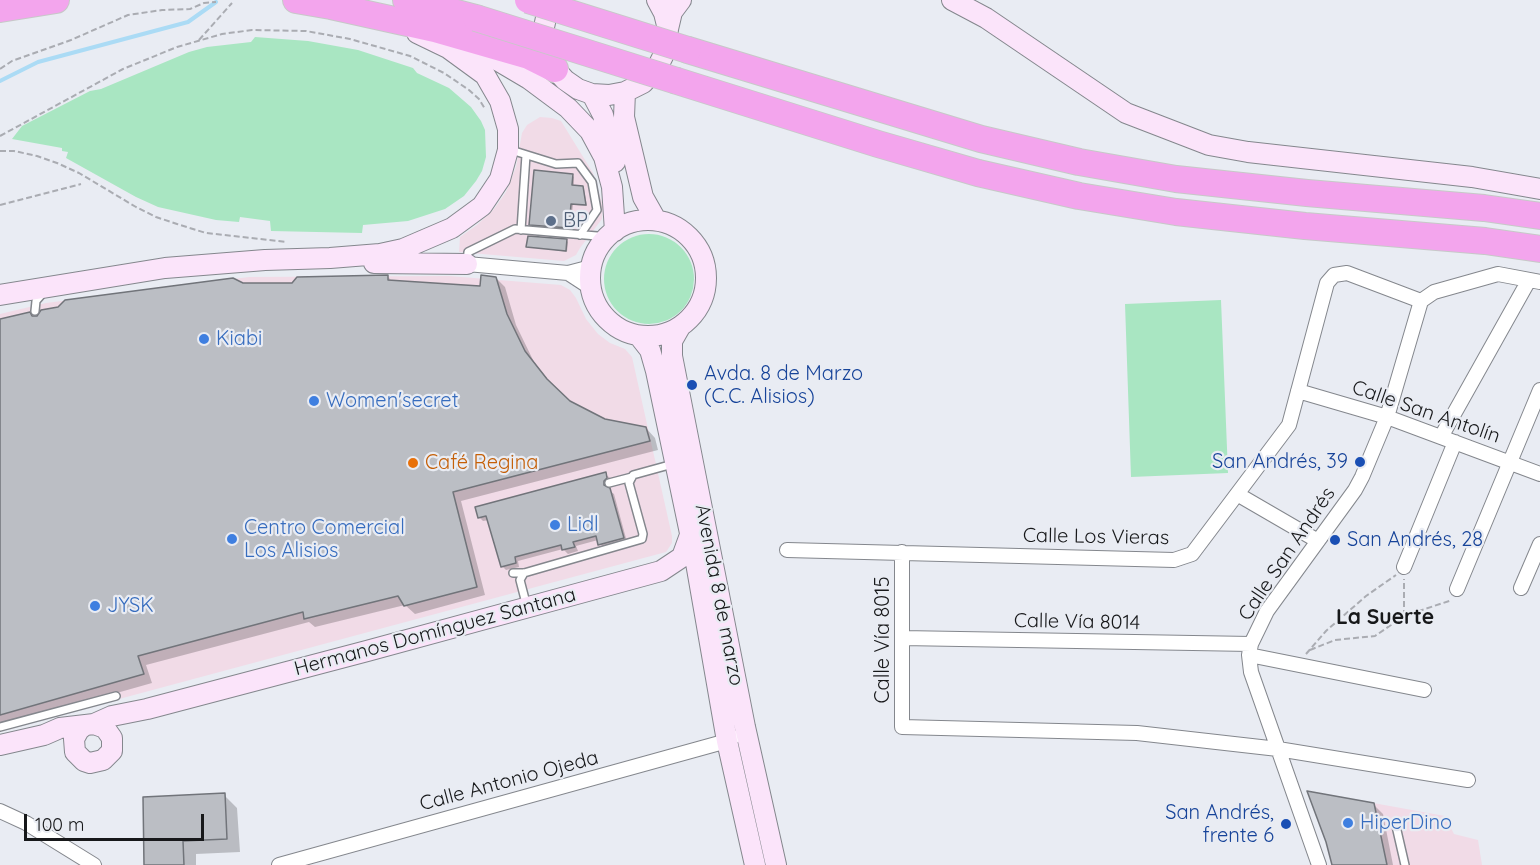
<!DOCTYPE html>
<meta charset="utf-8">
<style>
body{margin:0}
#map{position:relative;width:1540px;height:865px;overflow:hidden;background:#e9ecf3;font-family:Quicksand,sans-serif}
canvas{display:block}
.scale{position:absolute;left:24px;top:814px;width:180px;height:27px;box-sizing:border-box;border:3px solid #17181a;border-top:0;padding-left:8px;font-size:18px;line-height:21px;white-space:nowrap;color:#17181a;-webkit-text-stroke:4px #e9ecf3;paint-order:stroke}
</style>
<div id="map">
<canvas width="1540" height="865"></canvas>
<div class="scale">100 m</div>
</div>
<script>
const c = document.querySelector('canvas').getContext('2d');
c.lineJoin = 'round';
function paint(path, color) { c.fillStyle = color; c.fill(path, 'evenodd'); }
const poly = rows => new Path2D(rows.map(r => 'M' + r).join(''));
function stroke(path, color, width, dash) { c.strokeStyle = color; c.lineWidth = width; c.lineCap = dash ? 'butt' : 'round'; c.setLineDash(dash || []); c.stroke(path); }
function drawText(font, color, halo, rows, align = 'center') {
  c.font = font + ' Quicksand,sans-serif'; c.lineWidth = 4.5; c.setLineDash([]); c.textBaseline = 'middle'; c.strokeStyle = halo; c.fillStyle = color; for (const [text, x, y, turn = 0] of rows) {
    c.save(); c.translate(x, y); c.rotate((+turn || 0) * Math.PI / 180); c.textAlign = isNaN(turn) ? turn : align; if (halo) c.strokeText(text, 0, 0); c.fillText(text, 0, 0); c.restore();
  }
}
const commercial = poly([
 [540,117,552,118,561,121,593,173,603,206,602,219,580,248,576,255,564,261,459,252,460,237,477,225,494,209,506,192,516,167,522,133,527,125],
 [449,276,561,285,570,290,576,298,586,319,598,334,610,343,625,349,632,357,672,536,672,543,666,552,0,731,0,314,46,303,249,277],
 [1307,791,1445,816,1454,834,1478,840,1482,865,1332,865,1326,842]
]);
const green = poly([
 [255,37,308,41,358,50,413,68,417,73,449,88,471,107,481,121,485,130,486,157,482,171,476,181,464,196,445,209,408,221,363,225,362,233,271,231,270,221,240,217,239,222,216,220,158,207,136,197,66,158,68,152,62,151,62,148,12,139,22,126,90,91,101,89,189,52,207,47,251,42],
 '604 279a45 45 0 1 1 90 0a45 45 0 1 1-90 0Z',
 [1221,300,1228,473,1131,477,1125,304]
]);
const shadow = poly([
 [573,176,574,177,574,187,584,189,587,206,573,205,570,229,532,226,530,224],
 [567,241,568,242,567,252,528,246],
 [388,277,393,282,482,288,496,278,505,287,516,325,534,362,554,388,569,402,604,420,646,428,655,438,658,450,461,501,485,595,415,614,405,605,315,627,309,622,146,665,152,683,0,726,0,320,32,317,242,285,292,285],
 [605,474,610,478,611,482,607,489,614,494,627,542,604,549,598,540,576,546,578,551,568,554,563,549,518,561,519,567,506,570,502,566,489,520,483,521,479,517],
 [224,795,237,808,240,852,196,854,196,865,146,865],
 [1374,805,1383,814,1393,865,1334,865]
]);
const stream = poly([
 [0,81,38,62,188,22,216,2]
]);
const building = poly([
 [534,170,573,174,572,185,583,186,586,205,571,204,569,228,529,225,534,170],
 [528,236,567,239,566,251,526,247,528,236],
 [388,275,388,280,480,286,481,275,496,277,507,314,525,351,547,379,570,401,605,419,646,427,650,441,453,492,477,587,404,606,398,596,304,619,303,612,138,656,144,674,0,715,0,319,30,312,32,316,37,316,41,310,58,307,65,300,233,278,243,283,292,283,297,277,388,275],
 [606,472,607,478,604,481,604,485,610,488,624,538,598,545,596,536,573,542,575,547,562,550,561,545,515,557,516,563,501,567,486,516,478,518,475,507,606,472],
 [1307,791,1374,803,1387,865,1332,865,1326,842,1307,791],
 [225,793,227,839,183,841,184,865,144,865,143,797,225,793]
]);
const path = poly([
 [199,40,232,3],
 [0,69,12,61,71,40,128,15,162,10,190,9,204,3,216,2],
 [0,136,123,69,177,47,222,34,252,30,306,31,350,39,410,56,444,73,469,90,479,99,485,109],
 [0,151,14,151,37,156,57,163,79,173,136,207,156,217,177,224,206,233,287,242],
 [0,205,81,184],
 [1404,616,1404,579],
 [1310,650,1335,640,1375,636,1404,616,1452,600],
 [1306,654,1326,631,1366,596,1396,575]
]);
const lane = poly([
 [511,150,556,164,578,163,592,182,597,210,580,235],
 [521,230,526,155],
 [467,263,468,252,515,229,597,236,604,240],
 [35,311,36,301,43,293],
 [609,483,632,477],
 [513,573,524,573,642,539,643,534,629,483,633,475,673,464],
 [524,573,520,580,527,607],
 [0,727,116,696],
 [1396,826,1405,865]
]);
const street = poly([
 [467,264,568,273,591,267],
 [568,273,591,288],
 [1421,301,1434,292,1498,274,1540,282],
 [1298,391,1387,417,1540,474],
 [1441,437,1529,280],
 [1237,494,1318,541],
 [787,550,1174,560,1192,554,1289,425,1327,283,1334,275,1347,273,1421,301],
 [902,552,902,727,1137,733,1278,749,1468,780],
 [1404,567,1455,442],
 [1521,588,1540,544],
 [1457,589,1540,390],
 [902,638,1251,644],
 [1249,655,1424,690],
 [0,811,26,823,94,865],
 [279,865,727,741,733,737],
 [1319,865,1251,672,1249,655,1251,644,1267,611,1355,490,1362,477,1387,417,1421,301]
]);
const secondary = poly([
 [554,0,547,13,543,32,546,52,555,69,565,80,578,89,592,94,609,95,625,92,643,83,657,68,666,50,668,29,664,13,657,0],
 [952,0,986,18,1126,113,1209,145,1248,152,1472,177,1540,189],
 [668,29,672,12,681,0],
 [473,48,485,53,529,79,568,108,590,131,604,157,612,187,615,231],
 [625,92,624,117,643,197,656,220],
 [592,94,603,115,615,162],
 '590 278a58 58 0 1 1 116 0a58 58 0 1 1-116 0Z',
 [374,263,467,264],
 [0,295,165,268,265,260,330,258,380,254,403,249,452,228,482,206,500,179,508,150,508,129,500,101,485,75,448,48,417,33],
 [680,327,672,341,672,356,745,727,776,865],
 [639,336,650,350,656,371,695,557,727,741,755,865],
 [94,724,112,716,147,709,367,651,661,571,682,557,690,535],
 [0,745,44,735,60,728,94,724,105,728,112,738,112,751,103,760,90,763,84,761,75,752,74,739,79,730,84,726]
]);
const highway = poly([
 [296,0,331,6,435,29,529,56,555,69],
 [406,0,476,18],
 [0,9,56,0],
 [688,50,981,139,1079,162,1176,179,1307,193,1484,208,1540,216],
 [677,81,878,144,978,173,1079,196,1176,212,1305,226,1485,241,1540,249]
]);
const highwayBridge = poly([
 [528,0,688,50],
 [476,18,677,81]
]);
const markers = [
 [551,221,6,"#5c6f8a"],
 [204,339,6,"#3f7fe0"],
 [692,385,6,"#1a4fb4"],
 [314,401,6,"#3f7fe0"],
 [1360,462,6,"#1a4fb4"],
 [413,463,6,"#e8710a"],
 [555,525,6,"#3f7fe0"],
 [232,539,6,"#3f7fe0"],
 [1335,540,6,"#1a4fb4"],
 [95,606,6,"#3f7fe0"],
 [1348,823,6,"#3f7fe0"],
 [1286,824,6,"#1a4fb4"]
];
const serviceNames = [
 ["BP",563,221]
];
const shopNames = [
 ["Kiabi",216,339],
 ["Women'secret",326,401],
 ["Lidl",567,525],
 ["Centro Comercial",244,528],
 ["Los Alisios",244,551],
 ["JYSK",107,606],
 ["HiperDino",1360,823]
];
const transitNames = [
 ["Avda. 8 de Marzo",704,374],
 ["(C.C. Alisios)",704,397],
 ["San Andrés, 39",1348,462,"right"],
 ["San Andrés, 28",1347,540],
 ["San Andrés,",1274,813,"right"],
 ["frente 6",1274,836,"right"]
];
const streetNames = [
 ["Calle San Antolín",1426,412,19],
 ["Calle Los Vieras",1096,537,1],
 ["Calle San Andrés",1287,554,-56],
 ["Avenida 8 de marzo",719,595,79],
 ["Calle Vía 8014",1077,622,1],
 ["Hermanos Domínguez Santana",435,632,-15],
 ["Calle Vía 8015",883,640,-90],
 ["Calle Antonio Ojeda",509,781,-15]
];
const foodNames = [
 ["Café Regina",425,463]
];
const neighbourhoodNames = [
 ["La Suerte",1385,618]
];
paint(commercial, '#f1dbe7');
paint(green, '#a9e6c2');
paint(shadow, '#0003');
stroke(stream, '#abdbf5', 4);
paint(building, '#bbbec4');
stroke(building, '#71747a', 1.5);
stroke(lane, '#84878d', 10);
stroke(street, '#84878d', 16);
stroke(secondary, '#84878d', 22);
stroke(highway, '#c7c8c8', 28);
stroke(path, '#aaacb2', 2, [6, 3]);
stroke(lane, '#fff', 7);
stroke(street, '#fff', 14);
stroke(secondary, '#fbe4fa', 20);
stroke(highway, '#f3a5ed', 26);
stroke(highwayBridge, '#c7c8c8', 28, []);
stroke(highwayBridge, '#f3a5ed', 26);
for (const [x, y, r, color] of markers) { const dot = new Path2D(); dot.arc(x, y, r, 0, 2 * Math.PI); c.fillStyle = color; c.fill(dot); stroke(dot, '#e9ecf3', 2); }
drawText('20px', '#4e5e75', '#e9ecf3', serviceNames, 'left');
drawText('20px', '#366cbe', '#e9ecf3', shopNames, 'left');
drawText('20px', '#164399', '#e9ecf3', transitNames, 'left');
drawText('20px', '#17181a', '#e9ecf3', streetNames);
drawText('20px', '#c56008', '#e9ecf3', foodNames, 'left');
drawText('bold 21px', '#17181a', '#e9ecf3', neighbourhoodNames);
</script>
